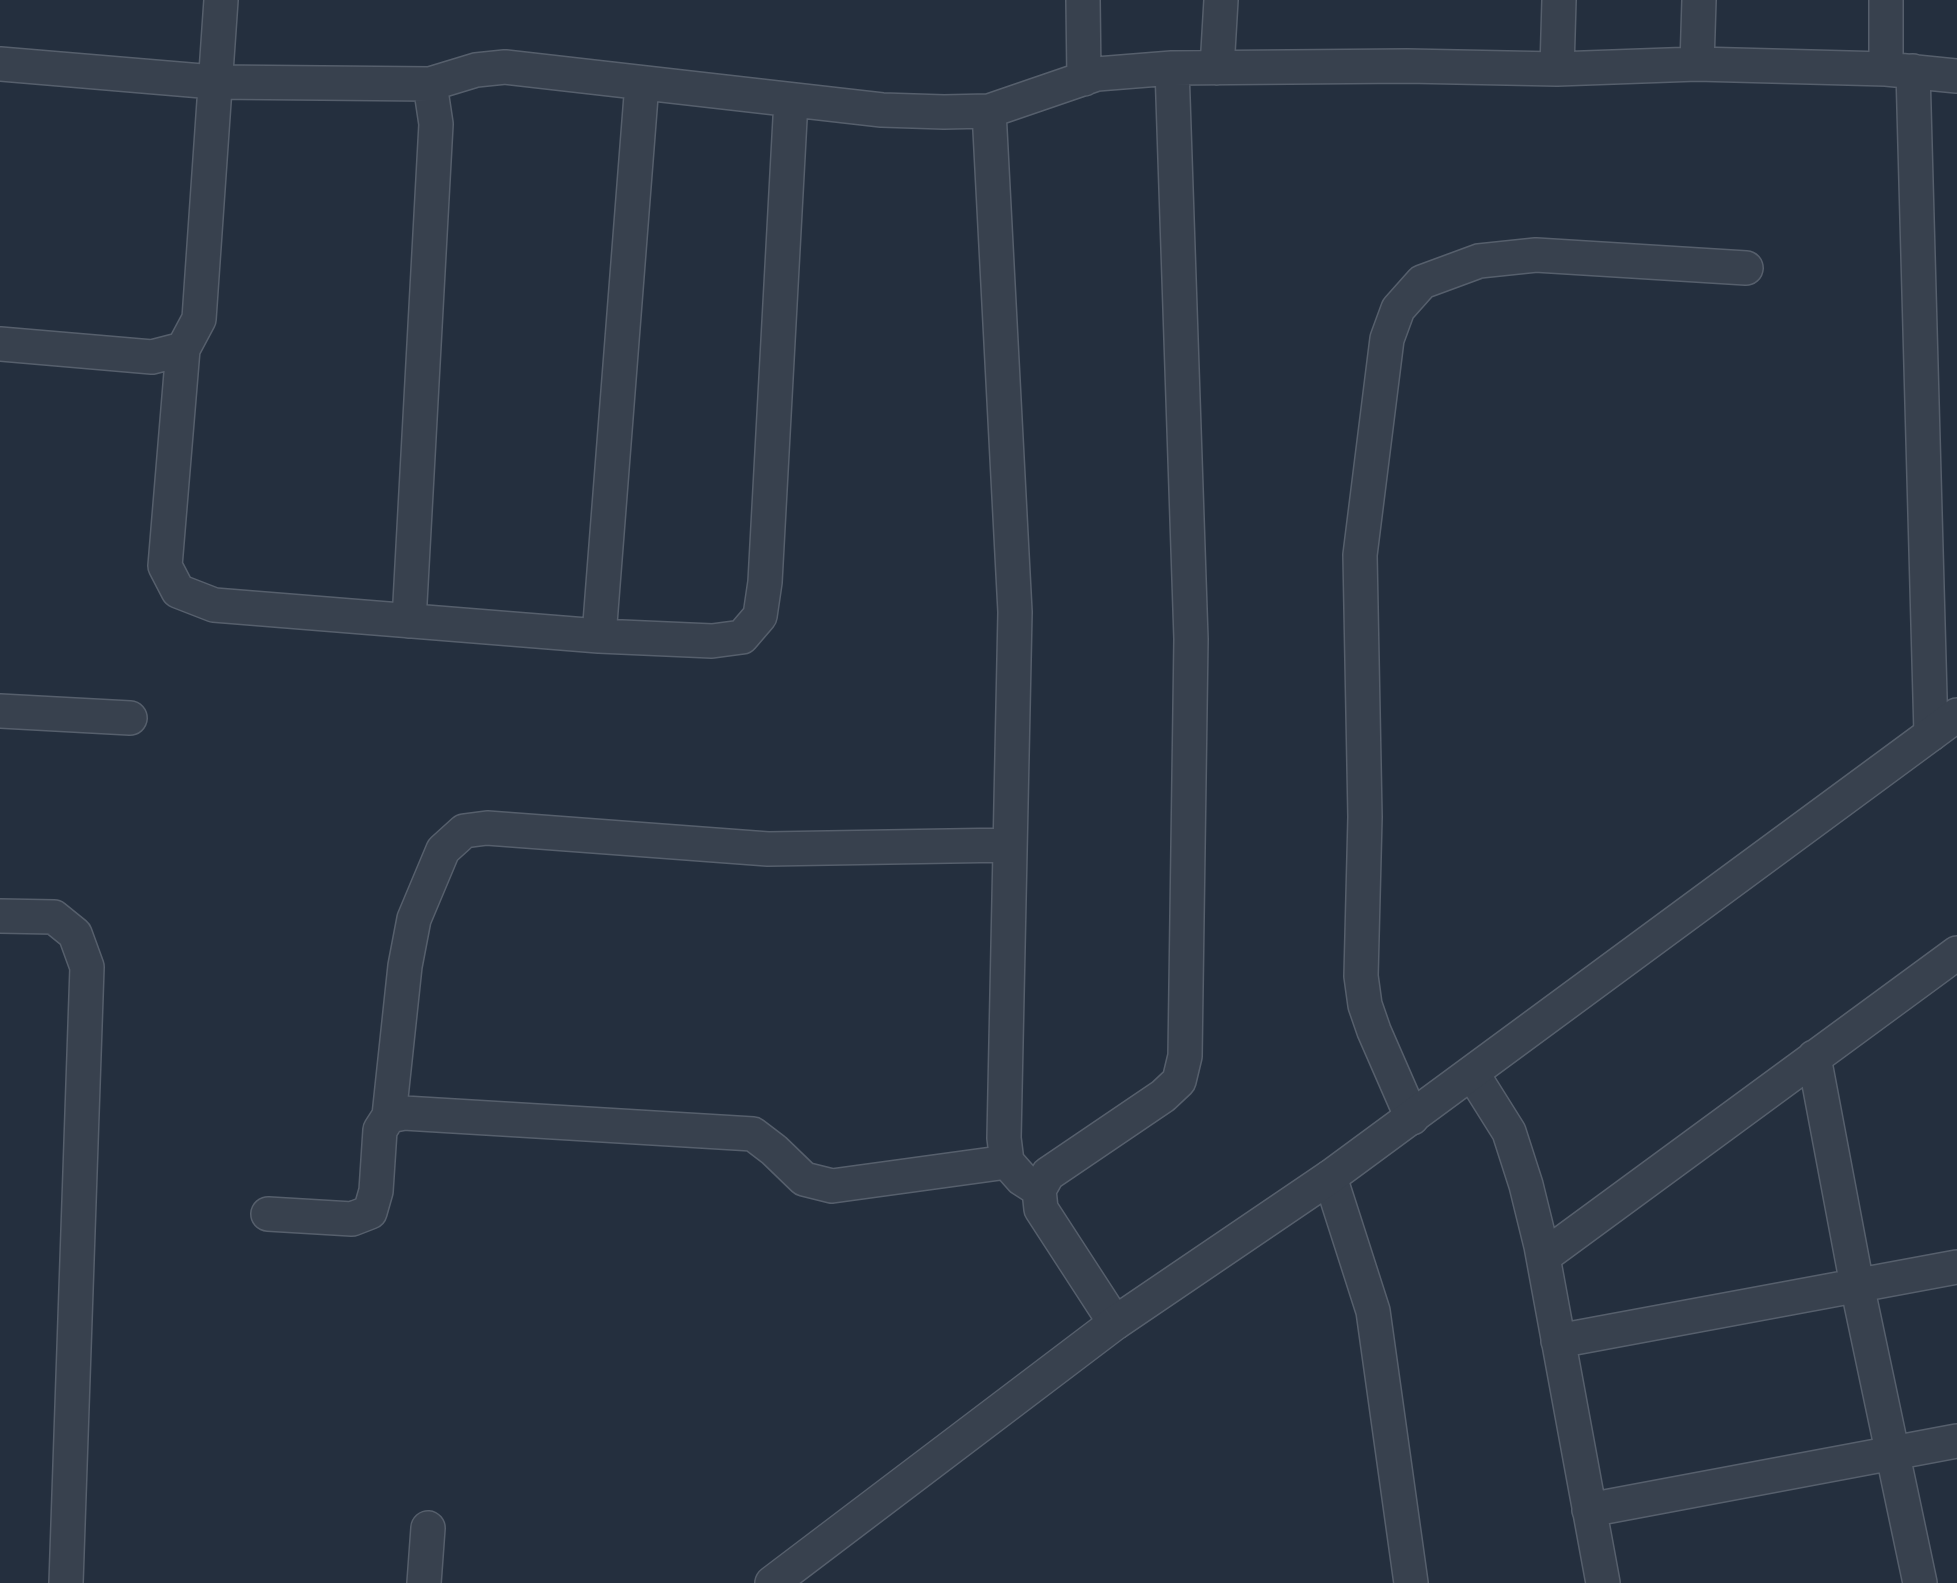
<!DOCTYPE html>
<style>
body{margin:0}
canvas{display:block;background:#242f3e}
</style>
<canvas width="1957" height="1583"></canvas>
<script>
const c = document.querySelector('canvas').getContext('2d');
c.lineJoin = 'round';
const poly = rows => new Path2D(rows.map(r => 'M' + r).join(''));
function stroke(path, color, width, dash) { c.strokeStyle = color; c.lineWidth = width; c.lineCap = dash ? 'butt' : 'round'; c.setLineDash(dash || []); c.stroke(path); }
const minor = poly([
 [1083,0,1084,79],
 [0,64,214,82,430,84,476,70,505,67,882,110,944,112,989,111,1097,74,1172,68,1407,66,1557,69,1697,64,1886,69,1957,76],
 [1697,64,1699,0],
 [1217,68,1221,0],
 [1557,69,1559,0],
 [1886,69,1886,0],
 [1913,71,1931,734],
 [989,111,1015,612,1004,1138,1007,1162,1022,1179,1039,1190],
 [0,344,152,357,183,349,199,319,221,0],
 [183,349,165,566,178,591,214,605,599,636,712,641,742,637,760,616,765,582,791,100],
 [409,621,436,124,430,84],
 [599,636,642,83],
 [0,711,130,718],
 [0,916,54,917,75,934,87,967,66,1583],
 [1814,1057,1857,1285,1920,1583],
 [1472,1073,1509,1132,1526,1185,1541,1246,1603,1583],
 [389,1116,405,966,414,919,443,850,464,831,487,828,768,849,1010,845],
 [1412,1118,1374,1031,1365,1005,1361,976,1365,817,1360,555,1387,339,1398,309,1422,282,1479,261,1536,255,1746,268],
 [1330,1177,1373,1311,1411,1583],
 [268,1214,352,1219,370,1212,376,1191,380,1130,389,1116,404,1113,753,1134,774,1150,804,1179,832,1186,1007,1162],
 [1543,1257,1957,953],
 [1115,1323,1041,1209,1039,1190,1048,1174,1163,1096,1179,1081,1185,1056,1191,639,1172,68],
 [1558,1341,1957,1267],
 [1589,1510,1957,1441],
 [424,1583,428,1528]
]);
const tertiary = poly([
 [772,1583,1115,1323,1330,1177,1957,715]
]);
stroke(minor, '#565f6c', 36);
stroke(tertiary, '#565f6c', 36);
stroke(minor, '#38414e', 33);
stroke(tertiary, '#38414e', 33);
</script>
